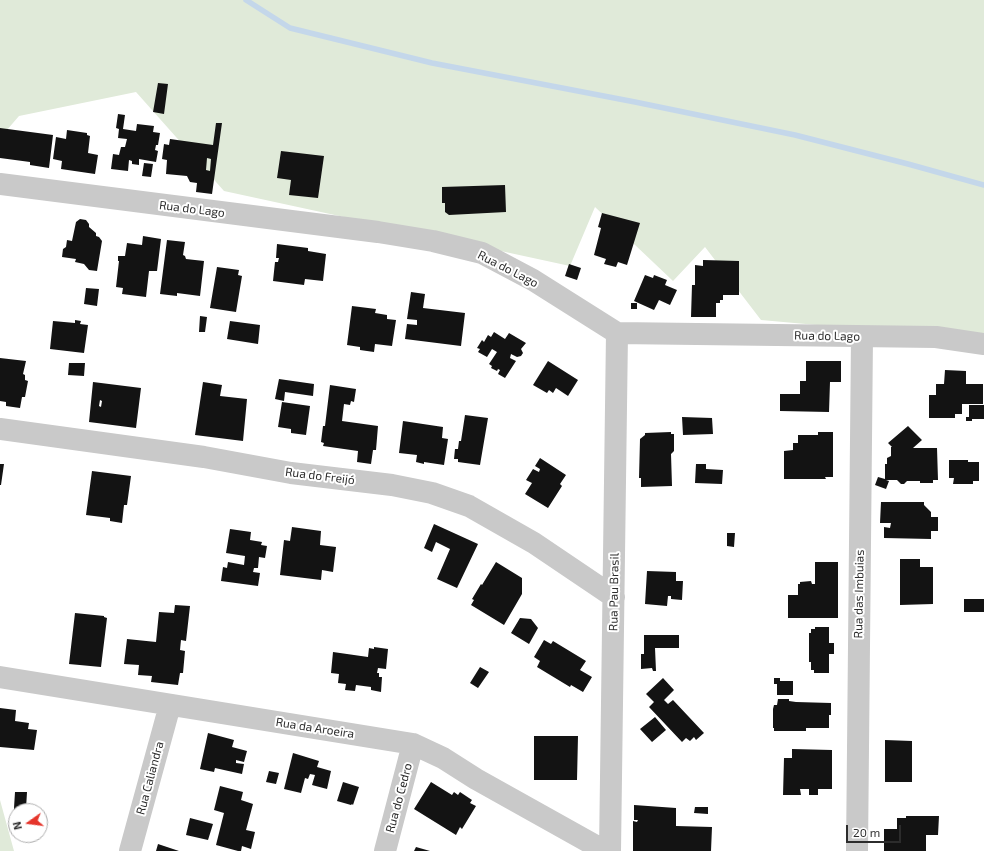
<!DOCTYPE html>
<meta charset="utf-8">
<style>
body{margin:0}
#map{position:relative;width:984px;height:851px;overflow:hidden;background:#fff;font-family:"Exo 2",sans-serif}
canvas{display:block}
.north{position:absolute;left:8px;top:803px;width:40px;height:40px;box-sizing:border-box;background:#fff;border:1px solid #ababab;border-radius:50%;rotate:256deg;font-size:11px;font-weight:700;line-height:16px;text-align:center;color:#2c2c2c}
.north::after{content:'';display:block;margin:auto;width:14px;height:18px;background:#e5352b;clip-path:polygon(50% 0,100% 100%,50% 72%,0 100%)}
.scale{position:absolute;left:846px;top:825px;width:55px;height:18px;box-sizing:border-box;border:2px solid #2c2c2c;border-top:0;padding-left:5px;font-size:12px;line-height:14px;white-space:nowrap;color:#2c2c2c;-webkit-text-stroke:3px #fff;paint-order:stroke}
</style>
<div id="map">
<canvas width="984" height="851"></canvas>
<div class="north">N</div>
<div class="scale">20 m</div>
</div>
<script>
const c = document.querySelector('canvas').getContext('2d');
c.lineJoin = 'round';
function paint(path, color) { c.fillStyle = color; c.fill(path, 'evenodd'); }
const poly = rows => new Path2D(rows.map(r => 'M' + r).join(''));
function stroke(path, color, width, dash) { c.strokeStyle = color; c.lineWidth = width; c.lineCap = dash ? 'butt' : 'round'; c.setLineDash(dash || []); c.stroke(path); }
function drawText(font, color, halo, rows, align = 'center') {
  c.font = font + ' "Exo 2",sans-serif'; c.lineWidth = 4; c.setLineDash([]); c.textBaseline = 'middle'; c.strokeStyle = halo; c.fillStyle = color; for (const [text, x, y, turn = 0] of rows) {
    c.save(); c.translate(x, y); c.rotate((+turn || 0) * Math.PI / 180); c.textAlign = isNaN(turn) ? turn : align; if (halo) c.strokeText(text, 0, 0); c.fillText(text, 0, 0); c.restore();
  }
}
const green = poly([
 [0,0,984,0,984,340,761,320,705,247,673,281,595,207,570,266,224,191,136,92,19,116,0,138],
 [0,800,14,851,0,851]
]);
const stream = poly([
 [246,0,290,28,432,63,635,102,795,135,908,164,984,185]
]);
const building = poly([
 [158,83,168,84,164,114,153,112],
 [118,114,125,115,123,129,136,131,137,124,154,126,153,132,160,133,158,145,156,145,155,150,158,151,156,162,139,159,139,165,132,164,132,161,129,160,128,171,111,169,113,154,119,155,121,147,125,147,127,139,118,138,119,129,116,128],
 [216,123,222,123,212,194,196,192,197,183,190,182,187,176,166,174,167,160,162,159,164,144,169,145,170,139,213,145],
 [207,158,211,159,210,171,206,170],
 [0,128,53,135,49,168,30,165,30,162,0,158],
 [67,130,87,133,87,135,90,136,88,153,98,155,95,174,61,169,62,161,53,159,56,137,66,139],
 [281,151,324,156,318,198,289,195,291,180,277,178],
 [144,163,153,164,151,177,142,176],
 [505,185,506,212,449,215,445,212,445,203,442,203,442,187],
 [602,213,640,223,627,265,618,262,616,267,604,264,606,259,594,255,601,228,598,227],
 [80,219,86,220,89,224,89,227,96,233,96,236,99,237,102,241,97,271,89,270,84,264,75,262,76,259,62,257,63,249,66,247,67,240,72,241,76,222],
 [143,236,161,239,157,271,149,271,146,297,122,294,123,288,116,287,119,261,118,261,118,256,125,256,127,243,142,245],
 [167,240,185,242,183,255,185,256,186,259,204,261,200,296,177,293,177,296,160,294],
 [277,244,308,248,308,251,326,254,323,281,305,279,304,285,273,281,275,262,278,262,279,258,276,258],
 [703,260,739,261,739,295,723,295,723,300,720,300,720,303,716,303,716,317,691,317,692,285,695,285,695,265,703,266],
 [569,264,581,268,577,280,565,276],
 [217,267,239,270,238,275,242,276,236,312,210,308],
 [645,275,653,278,654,275,667,280,665,285,677,290,670,305,659,300,654,310,634,301],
 [86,288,99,289,97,306,84,304],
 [411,292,425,294,423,308,465,313,461,346,405,339,407,324,417,325,417,320,407,319],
 [631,303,637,303,637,309,631,309],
 [352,306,376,309,375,313,387,315,387,319,396,320,392,346,375,344,374,352,360,350,360,347,347,345],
 [200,316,207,317,205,332,199,332],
 [75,320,81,321,80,324,88,325,84,353,50,349,53,321,75,323],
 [230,321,260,325,258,344,227,339],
 [494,332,505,339,509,333,526,343,521,349,523,353,521,356,517,357,511,354,510,358,516,361,505,378,498,374,500,370,498,369,497,371,491,368,492,366,489,364,497,352,492,349,487,357,478,352,480,349,477,348,482,340,484,342,488,335,491,337],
 [0,358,26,361,23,374,25,375,25,380,28,381,25,397,22,397,20,408,6,406,6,402,0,401],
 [548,361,578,380,568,396,556,388,553,393,549,390,547,393,533,385],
 [806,361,841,361,841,382,830,382,829,412,780,411,780,394,800,394,800,381,806,381],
 [69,363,85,363,84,376,68,375],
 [945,370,966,371,966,384,983,384,983,404,962,404,962,414,955,414,955,418,929,418,929,395,936,395,936,384,944,384],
 [279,379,314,384,313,396,285,392,284,401,275,399],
 [93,382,141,388,136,428,89,422],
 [100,400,102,401,101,407,99,406],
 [203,382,222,385,220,396,247,399,243,441,195,435],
 [330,385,356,389,354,402,351,401,350,405,344,404,342,421,378,426,376,450,373,450,371,464,357,462,358,451,323,446,324,443,321,442,323,426,325,426],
 [282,402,310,406,306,435,291,433,291,429,278,427],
 [969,405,984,405,984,419,972,419,972,421,966,421,966,417,969,417],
 [465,415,488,418,480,465,458,462,458,459,454,459,455,449,458,449,459,441,461,441],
 [682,417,712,418,713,434,683,435],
 [403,421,443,427,442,438,448,439,444,465,424,462,424,464,416,462,417,455,399,453],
 [908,426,922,440,913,448,937,448,938,480,933,480,933,483,920,483,920,481,907,481,904,484,901,484,897,480,886,480,889,481,886,489,875,485,878,477,885,479,885,464,887,464,887,458,891,456,891,447,892,447,888,443],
 [671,432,671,434,674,434,674,451,671,454,672,486,641,487,641,478,639,478,640,439,645,435,645,433],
 [818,432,833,432,833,477,825,477,826,479,784,479,784,451,793,450,793,443,798,443,798,435,818,435],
 [540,458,566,475,560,484,562,486,548,508,525,494,532,483,526,480,533,469,539,472,540,469,535,466],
 [949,460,968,460,968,462,979,462,979,481,973,481,973,484,953,484,954,478,949,478],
 [0,464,4,464,1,485,0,485],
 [696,464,706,464,706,469,723,470,722,484,695,483],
 [92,471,131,476,127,505,124,505,122,523,110,521,110,518,86,515],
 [881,502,924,502,924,505,931,512,931,517,938,517,938,531,931,531,931,539,884,538,884,527,890,528,891,523,880,523],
 [434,524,478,544,457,588,437,579,450,549,436,542,432,552,424,548],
 [292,527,321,531,320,545,336,547,333,572,322,570,321,580,280,575,284,540,290,541],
 [230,529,251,532,250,540,262,542,261,545,267,546,265,558,259,557,258,568,254,568,253,572,260,573,258,586,221,581,223,567,227,568,228,562,244,565,245,556,226,553],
 [727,533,735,533,734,547,727,546],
 [900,559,920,559,920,567,933,567,933,604,900,605],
 [496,562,522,578,522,594,504,625,471,605,474,600,472,599,481,584,482,585],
 [815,562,838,562,838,618,788,618,788,595,798,595,798,584,800,584,800,582,811,581,812,584,815,584],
 [647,571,676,572,676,581,683,581,682,600,671,599,671,596,668,596,667,606,645,604],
 [964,599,984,599,984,612,964,612],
 [175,605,190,606,186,641,181,640,180,650,185,651,183,673,180,673,178,685,151,682,152,676,138,675,139,665,124,664,127,639,156,642,159,612,174,613],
 [75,613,104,616,104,617,107,618,101,667,69,664],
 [520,618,531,619,538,628,529,644,511,633],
 [815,627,829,627,829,643,834,643,834,654,829,654,829,673,814,673,814,670,811,670,811,662,809,662,809,633,811,633,811,629,815,629],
 [644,635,679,635,679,648,655,648,656,671,653,671,652,668,641,669,641,654,644,654],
 [544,640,551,644,553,641,586,661,580,670,592,677,583,692,571,685,570,687,537,667,540,661,534,657],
 [374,647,388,649,386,669,378,668,377,673,379,673,379,677,382,677,381,692,371,690,371,687,356,685,355,691,345,690,346,684,338,683,339,674,331,673,333,652,368,657,369,648,374,649],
 [480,667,489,672,478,688,470,683],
 [663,678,674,690,664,700,668,704,673,700,704,733,696,740,694,737,690,741,686,738,682,742,649,707,654,702,646,694],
 [774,678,780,678,780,681,793,681,793,695,777,695,777,684,774,684],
 [778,699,789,699,789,701,796,702,831,703,831,715,829,715,829,728,806,728,806,731,774,731,774,728,773,728,773,709,774,705,777,705],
 [0,708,16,710,15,721,29,723,28,729,37,730,34,750,0,747],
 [655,717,666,730,652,742,640,729],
 [208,733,234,740,232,747,247,751,244,762,236,760,236,763,244,764,242,774,215,768,214,772,200,769],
 [534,736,578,736,577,780,534,780],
 [885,740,912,741,912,782,885,782],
 [792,749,832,750,832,789,818,789,818,795,809,795,809,789,800,789,801,795,783,795,784,758,792,758],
 [293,753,319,761,317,767,331,771,327,789,312,785,315,775,310,774,308,779,305,778,301,793,284,789],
 [269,771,279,773,276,784,266,782],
 [343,782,359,787,353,805,352,804,351,805,337,801],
 [431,782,452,795,454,792,458,795,460,792,472,800,470,803,476,806,462,829,460,827,456,835,414,809],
 [220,786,243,792,241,800,253,804,246,830,255,832,251,849,242,846,241,851,238,851,216,845,224,813,214,810],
 [15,792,27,792,26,809,20,809,20,811,16,811,16,813,14,813,14,808],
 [634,805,676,808,676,826,712,827,711,851,633,851,633,821,637,822,638,820,634,820],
 [695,807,708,807,708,814,694,813],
 [906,816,939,816,938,835,926,835,926,851,884,851,884,829,897,829,897,818,906,818],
 [190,818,213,824,208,840,186,835],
 [158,844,179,851,156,851],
 [416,847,430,851,414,851]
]);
const street = poly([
 [0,184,378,232,433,241,482,253,533,280,617,333,936,337,984,344],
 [0,429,204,457,291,473,392,485,432,493,469,506,534,543,614,597],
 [0,677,413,744,443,758,476,779,605,851],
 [130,851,170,705],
 [385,851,413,744],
 [610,851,617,333],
 [857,851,862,337]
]);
const streetNames = [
 ["Rua do Lago",192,209,7],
 ["Rua do Lago",508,269,27],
 ["Rua do Lago",827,336,1],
 ["Rua do Freijó",320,476,7],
 ["Rua Pau Brasil",614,592,-89],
 ["Rua das Imbuias",859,594,-89],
 ["Rua da Aroeira",315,728,9],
 ["Rua Caliandra",150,778,-75],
 ["Rua do Cedro",399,798,-75]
];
paint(green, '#e0ead9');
stroke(stream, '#c4d7ea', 5.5);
paint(building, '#131313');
stroke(street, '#c9c9c9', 22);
drawText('12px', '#2c2c2c', '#fff', streetNames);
</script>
